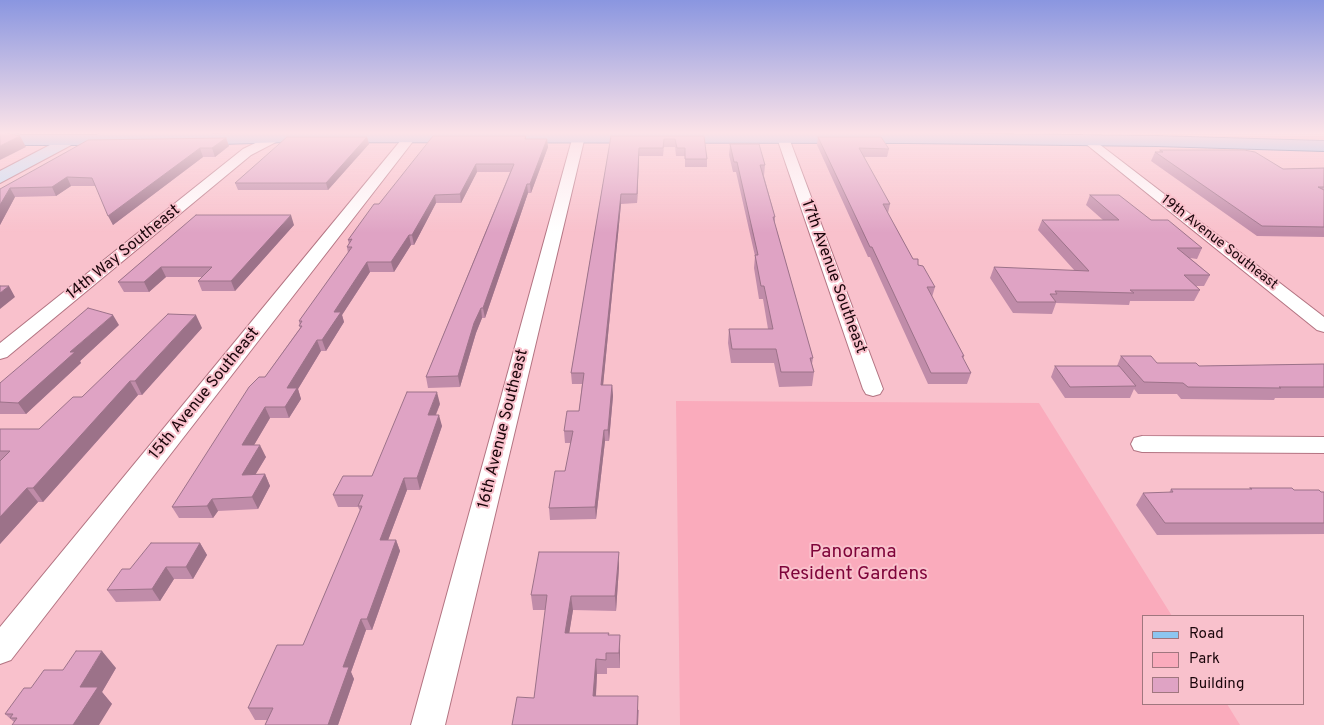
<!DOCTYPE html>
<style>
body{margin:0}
#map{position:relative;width:1324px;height:725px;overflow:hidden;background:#f9c1cc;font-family:Overpass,sans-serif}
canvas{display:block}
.legend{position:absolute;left:1142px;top:615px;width:162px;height:90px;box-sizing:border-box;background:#f9c1cc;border:1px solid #a0767e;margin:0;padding:6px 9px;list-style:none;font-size:15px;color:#1a050a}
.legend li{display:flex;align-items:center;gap:10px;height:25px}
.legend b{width:25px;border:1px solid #a0767e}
</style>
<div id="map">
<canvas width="1324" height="725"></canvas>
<ul class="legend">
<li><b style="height:6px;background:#8cc5f0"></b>Road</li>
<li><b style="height:14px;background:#faabbc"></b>Park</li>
<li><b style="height:14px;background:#dfa3c4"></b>Building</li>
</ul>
</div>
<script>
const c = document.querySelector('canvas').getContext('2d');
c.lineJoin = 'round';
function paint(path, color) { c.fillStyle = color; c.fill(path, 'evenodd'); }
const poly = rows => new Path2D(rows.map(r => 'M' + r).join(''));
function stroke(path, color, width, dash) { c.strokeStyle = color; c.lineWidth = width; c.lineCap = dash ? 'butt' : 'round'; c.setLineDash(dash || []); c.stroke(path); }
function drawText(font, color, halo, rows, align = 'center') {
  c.font = font + ' Overpass,sans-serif'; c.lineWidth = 4; c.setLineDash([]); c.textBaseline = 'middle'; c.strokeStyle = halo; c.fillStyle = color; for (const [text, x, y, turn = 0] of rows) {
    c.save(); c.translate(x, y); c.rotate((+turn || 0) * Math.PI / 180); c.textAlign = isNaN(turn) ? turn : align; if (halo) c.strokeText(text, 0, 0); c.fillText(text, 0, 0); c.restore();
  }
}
const green = poly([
 [676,401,1039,403,1172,616,1143,616,1143,704,1227,704,1240,725,680,725]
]);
const street = poly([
 [574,132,586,132,445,725,411,725,574,132],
 [410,133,414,134,414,140,11,660,0,664,0,627,406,134,410,133],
 [274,134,278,135,278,141,251,155,7,357,0,359,0,343,243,149,274,134],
 [783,134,789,138,883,389,880,394,873,396,866,394,863,389,777,138,783,134],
 [1090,137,1324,317,1324,332,1317,330,1086,144,1086,138,1090,137],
 [1142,436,1324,437,1324,453,1142,452,1134,450,1131,444,1134,438,1142,436]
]);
const secondary = poly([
 [69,135,75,137,77,140,75,143,0,183,0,171,69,135]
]);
const primary = poly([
 [10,132,21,135,97,135,101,132,209,132,213,134,287,132,907,133,1156,136,1324,141,1324,151,1156,146,907,143,287,142,188,145,180,141,131,141,123,145,20,145,4,140,2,137,10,132]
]);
const wall = poly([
 [16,132,54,132,52,133,21,133],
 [119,132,143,132,141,133,119,133],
 [206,132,235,132,206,133],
 [526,136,526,139,547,139,548,147,531,193,528,193,485,318,482,318,476,333,460,387,428,388,426,377,510,172,477,172,461,203,436,203,414,245,411,245,394,272,370,272,342,315,344,322,326,351,321,351,298,389,301,399,289,418,270,418,254,445,266,457,255,475,265,474,270,486,258,509,218,511,213,518,179,518,172,507,300,328,299,321,348,253,347,247,349,244,348,240,379,204],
 [611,136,704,136,707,159,707,167,685,167,685,156,676,156,675,147,664,147,663,156,639,156,637,203,621,204,603,385,612,385,613,396,609,441,605,441,596,519,550,520,549,508,565,471,571,443,565,443,564,431,579,411,582,384,572,384,571,373],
 [367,137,369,144,328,190,238,190,235,183],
 [818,137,889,149,887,157,863,157,890,204,888,213,913,259,935,287,932,297,964,356,963,359,971,373,967,384,928,384,870,257,868,257,817,145],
 [226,138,229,146,215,157,203,157,113,225,96,186,71,186,56,196,15,197,0,225,0,189],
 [730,144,765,165,764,176,775,217,775,224,813,358,812,364,814,372,812,386,779,387,774,363,731,363,728,343,729,329,768,329,763,299,759,299,754,268,755,256,736,172,733,172,729,155],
 [1160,150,1283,169,1324,168,1324,237,1257,236,1151,161,1155,152,1159,152],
 [1090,195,1151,220,1202,248,1197,259,1190,258,1210,275,1204,286,1196,286,1200,290,1194,301,1130,301,1129,305,1056,303,1052,314,1013,313,990,278,994,267,1075,271,1038,230,1042,220,1103,220,1086,205],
 [196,215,294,225,235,291,202,291,198,281,202,277,166,277,149,292,124,292,118,282],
 [119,325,80,361,81,363,26,414,0,414,0,383],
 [202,328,142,395,138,395,43,502,38,502,0,544,0,429,39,429,82,397],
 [1121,356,1157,363,1199,366,1324,364,1324,398,1275,398,1274,400,1181,399,1177,394,1138,394,1134,389,1130,398,1065,398,1051,377,1055,366,1117,366],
 [440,404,436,415,442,426,420,490,407,490,388,540,396,540,400,551,372,630,366,630,351,672,354,679,338,725,265,725,267,720,255,720,248,708,303,645,360,511,358,507,338,507,333,495,372,476],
 [1250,488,1324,492,1324,534,1157,535,1136,505,1143,493,1169,493,1171,489,1250,489],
 [200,543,207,555,193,579,174,579,160,601,116,602,107,590,130,569],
 [619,567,616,611,573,610,569,633,609,635,620,650,620,668,607,668,607,674,597,674,596,696,639,710,638,725,512,725,534,698,546,610,533,610,531,595],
 [116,668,102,692,112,704,14,722,5,714,63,670]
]);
const shadedWall = poly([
 [20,136,26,147,0,160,0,146],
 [367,137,369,144,328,190,326,183],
 [226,138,229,146,215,157,212,148],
 [547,139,548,147,531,193,530,184],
 [200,148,203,157,113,225,108,216],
 [639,148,639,156,637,203,637,194],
 [476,164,477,172,461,203,460,194],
 [67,177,71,186,56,196,52,187],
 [527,184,528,193,485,318,483,308],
 [10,188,15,197,0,225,0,205],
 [621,194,621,204,602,396,601,385],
 [435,195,436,203,414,245,412,235],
 [291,215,294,225,235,291,231,281],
 [409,235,411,245,394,272,391,262],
 [367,262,370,272,342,315,344,322,326,351,322,340,334,312],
 [161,267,166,277,149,292,144,282],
 [9,286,15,297,0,309,0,293],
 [481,308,482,318,476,333,460,387,458,376,474,323],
 [113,315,119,325,80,361,81,363,26,414,18,403,70,352],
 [196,315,202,328,142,395,135,381],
 [317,340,321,351,298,389,301,399,289,418,285,407,287,388],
 [130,381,138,395,43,502,33,488],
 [612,385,613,396,609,441,608,430],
 [437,392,440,404,431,426,428,415],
 [265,407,270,418,247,457,242,445],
 [439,415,442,426,420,490,417,478],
 [604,430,605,441,596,519,595,507],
 [260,445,266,457,248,487,242,475],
 [265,474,270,486,258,509,252,497],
 [404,478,407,490,384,551,380,540],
 [27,488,38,502,0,544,0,517],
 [212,499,218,511,213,518,207,506],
 [396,540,400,551,372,630,367,619],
 [200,543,207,555,193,579,186,567],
 [619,552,619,567,616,611,615,596],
 [166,567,174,579,160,601,152,589],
 [571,596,573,610,567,647,565,633],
 [361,619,366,630,351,672,354,679,338,725,328,725,343,667],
 [620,635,620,668,619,653],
 [102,651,116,668,102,692,112,704,99,725,73,725,80,687],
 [596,659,597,674,595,710,593,696],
 [638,696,638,725,637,725]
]);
const building = poly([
 [0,132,2,132,20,136,0,146,0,132],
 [433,136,526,136,525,139,547,139,530,184,527,184,483,308,481,308,474,323,458,376,426,377,514,164,476,164,460,194,435,195,412,235,409,235,391,262,367,262,334,312,341,312,322,340,317,340,287,388,297,388,285,407,265,407,242,445,260,445,242,475,265,474,252,497,212,499,207,506,172,507,249,387,259,377,265,377,302,326,299,326,302,321,299,321,352,247,347,247,352,239,348,240,374,204,379,204,433,136],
 [611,136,704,136,707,159,685,159,685,148,677,148,675,139,664,139,663,148,639,148,637,194,621,194,601,385,612,385,608,430,604,430,595,507,549,508,555,471,565,471,573,431,564,431,567,411,579,411,584,373,571,373,611,136],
 [287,137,367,137,326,183,235,183,287,137],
 [818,137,881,137,889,149,859,148,890,204,883,204,913,259,918,259,918,265,923,266,935,287,927,287,964,356,962,356,971,373,931,373,872,247,870,247,818,137],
 [226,138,212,148,200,148,108,216,92,178,67,177,52,187,10,188,0,205,0,189,88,140,226,138],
 [730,144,759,144,765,165,760,165,775,217,773,217,813,358,810,358,814,372,781,372,776,349,732,349,729,329,773,329,764,286,761,286,755,255,758,255,737,162,734,162,730,144],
 [1160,150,1244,150,1255,152,1283,169,1324,168,1324,187,1318,187,1324,190,1324,227,1262,226,1155,152,1163,152,1160,150],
 [1090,195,1119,195,1151,220,1168,220,1202,248,1177,248,1210,275,1184,275,1200,290,1130,290,1134,293,1055,291,1057,294,1050,294,1056,302,1017,302,994,267,1089,271,1042,220,1119,220,1090,195],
 [196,215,291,215,231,281,198,281,212,267,161,267,144,282,118,282,196,215],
 [0,286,9,286,0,293,0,286],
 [88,308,113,315,70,352,75,352,18,403,0,402,0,383,88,308],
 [168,314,196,315,135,381,130,381,33,488,27,488,0,517,0,461,10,451,0,451,0,429,39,429,73,397,82,397,168,314],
 [1121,356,1151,356,1157,363,1196,363,1199,366,1324,364,1324,387,1279,387,1281,388,1188,387,1183,383,1144,382,1121,356],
 [1055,366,1119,366,1136,386,1070,387,1055,366],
 [407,392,437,392,428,415,439,415,417,478,404,478,380,540,396,540,367,619,361,619,343,667,349,667,328,725,265,725,273,708,248,708,277,645,303,645,362,506,358,506,363,495,333,495,343,476,372,476,407,392],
 [1250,488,1292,488,1294,490,1319,490,1321,492,1324,492,1324,523,1165,523,1143,493,1173,492,1171,489,1252,489,1250,488],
 [151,543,200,543,186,567,166,567,152,589,107,590,122,569,130,569,151,543],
 [539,552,619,552,615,596,571,596,565,633,609,633,608,635,620,635,619,653,606,653,606,660,596,659,593,696,638,696,637,725,512,725,517,697,534,698,547,595,531,595,539,552],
 [76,651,102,651,80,687,98,687,73,725,12,725,17,718,10,718,13,714,5,714,24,688,31,688,44,670,63,670,76,651]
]);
const farStreetnames = [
 ["19th Avenue Southeast",1219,243,38]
];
const streetNames = [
 ["14th Way Southeast",124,253,-39],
 ["17th Avenue Southeast",833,277,70],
 ["15th Avenue Southeast",205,394,-51],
 ["16th Avenue Southeast",504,429,-76]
];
const nearParknames = [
 ["Panorama",853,553],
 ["Resident Gardens",853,575]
];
paint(green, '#faabbc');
stroke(street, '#b37482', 2);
stroke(secondary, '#b37482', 2);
stroke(primary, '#326899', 2);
paint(street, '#fff');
paint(secondary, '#c5e2f8');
paint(primary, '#8cc5f0');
paint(wall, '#c08ca9');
paint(shadedWall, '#9c7289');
paint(building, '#dfa3c4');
stroke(building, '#9c7289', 1);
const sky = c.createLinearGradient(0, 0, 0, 233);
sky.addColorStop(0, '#8a96e0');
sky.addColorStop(0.57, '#fce3e8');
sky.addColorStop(1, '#fce3e800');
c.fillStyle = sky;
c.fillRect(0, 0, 1324, 233);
drawText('14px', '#1a050a', '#f9c1cc', farStreetnames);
drawText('16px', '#1a050a', '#f9c1cc', streetNames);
drawText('19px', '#7e0339', '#f9c1cc', nearParknames);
</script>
